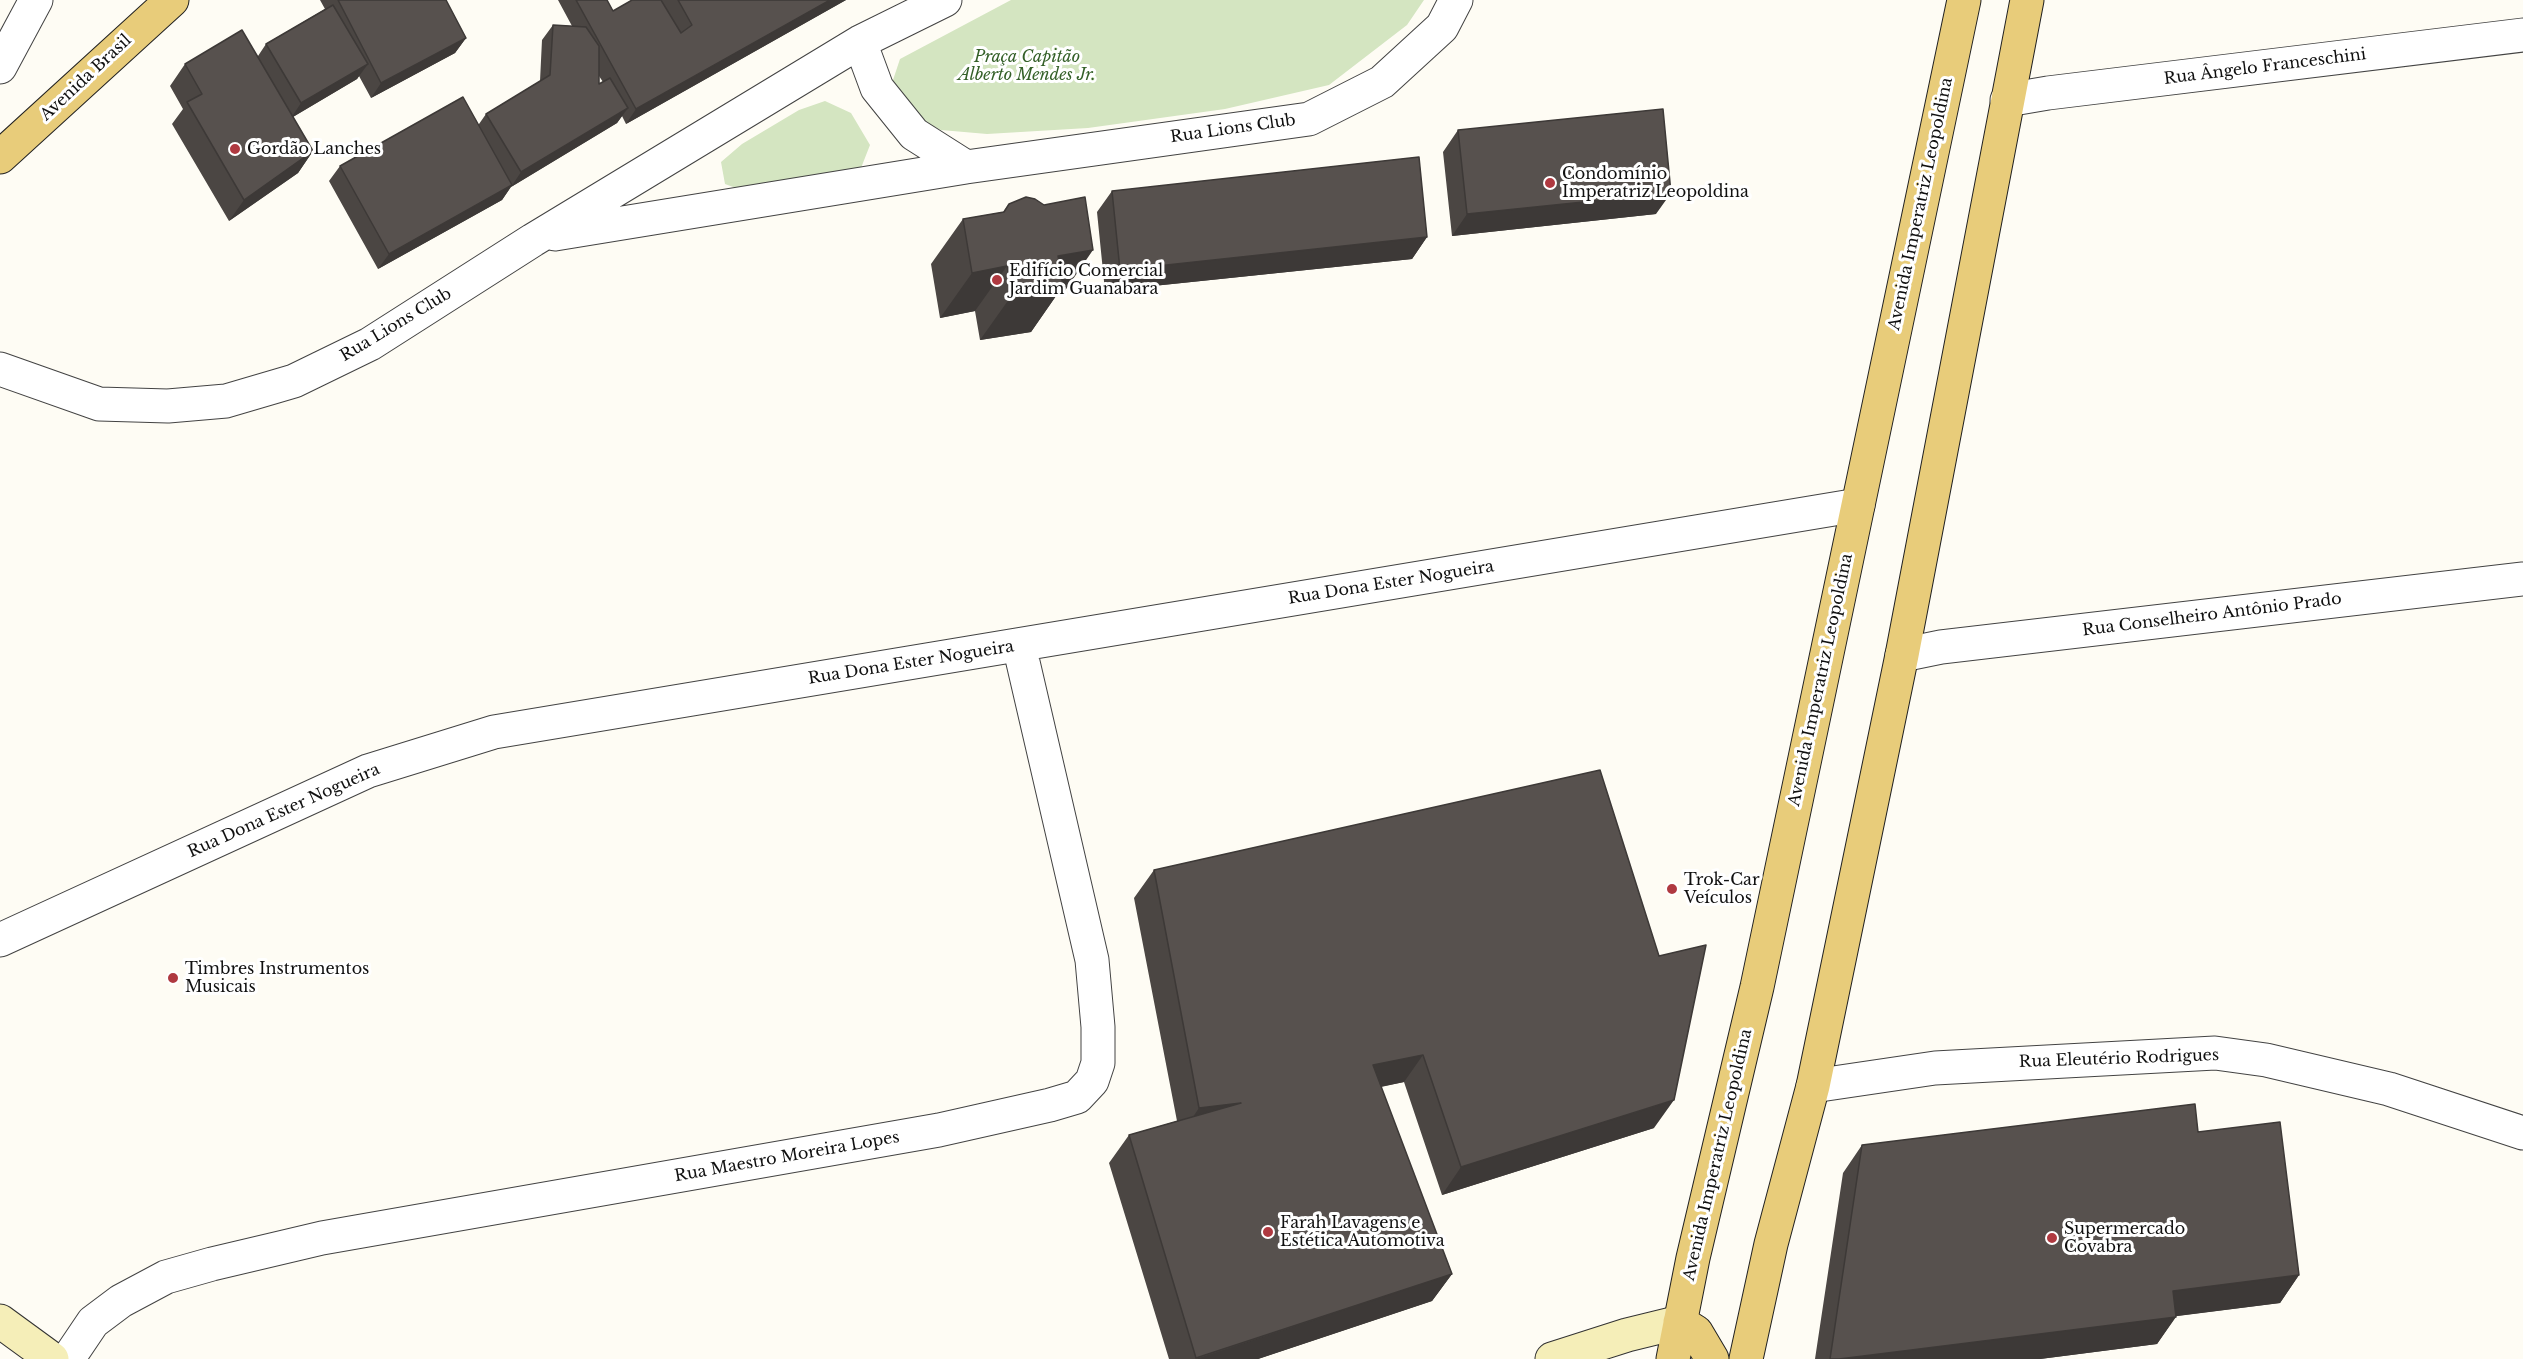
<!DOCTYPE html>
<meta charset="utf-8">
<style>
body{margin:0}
canvas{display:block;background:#fefcf4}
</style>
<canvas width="2523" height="1359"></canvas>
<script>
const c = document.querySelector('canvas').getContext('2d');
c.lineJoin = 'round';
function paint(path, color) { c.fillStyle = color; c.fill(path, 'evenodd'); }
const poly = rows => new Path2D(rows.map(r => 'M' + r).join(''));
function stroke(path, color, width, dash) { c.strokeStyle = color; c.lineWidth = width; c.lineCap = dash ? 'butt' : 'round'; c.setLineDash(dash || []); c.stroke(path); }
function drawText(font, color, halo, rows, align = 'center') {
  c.font = font + ' "Libre Baskerville",serif'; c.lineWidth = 6; c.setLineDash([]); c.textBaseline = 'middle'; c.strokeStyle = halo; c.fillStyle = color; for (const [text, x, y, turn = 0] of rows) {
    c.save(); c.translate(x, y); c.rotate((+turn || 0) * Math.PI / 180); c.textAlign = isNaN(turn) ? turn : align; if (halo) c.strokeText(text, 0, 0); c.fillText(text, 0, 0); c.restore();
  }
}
const green = poly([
 [1011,0,1424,0,1407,25,1329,85,1225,109,1088,128,987,134,941,130,911,116,891,86,900,59],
 [825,101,851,113,870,145,861,168,747,192,725,184,721,162,742,144,799,110]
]);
const street = poly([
 [860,42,877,88,914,134,966,167,1309,119,1382,82,1442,27,1456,0],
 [0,67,36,0],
 [2007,100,2048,93,2523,35],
 [555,234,966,167],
 [0,369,99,404,168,406,226,401,294,381,370,344,533,240,860,42,945,0],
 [1902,655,1941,647,2523,579],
 [0,940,368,771,494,732,1858,505],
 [1813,1086,1935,1068,2215,1053,2266,1060,2389,1089,2523,1133],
 [68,1359,93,1322,121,1301,166,1277,212,1264,322,1238,939,1130,1050,1105,1077,1097,1092,1081,1098,1063,1098,1027,1092,960,1019,645]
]);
const secondary = poly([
 [0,1321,52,1359],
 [1552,1359,1627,1335,1680,1322]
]);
const primary = poly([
 [0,157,172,0],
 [1680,1322,1696,1332,1712,1359],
 [1673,1359,1693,1258,1757,987,1964,0],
 [1746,1359,1771,1244,1813,1086,1902,655,2027,0]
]);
const wall = poly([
 [320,0,446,0,466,38,455,53,371,98,359,76,357,79,293,117,313,151,298,173,229,221,172,124,183,109,170,86,185,64,258,56,266,44,325,9],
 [558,0,607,0,613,11,632,0,846,0,626,124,622,116,617,123,511,187,502,200,378,269,329,181,340,166,479,124,486,114,540,81,542,40,553,25,572,26],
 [599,76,603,82,599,84],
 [1458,130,1656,214,1452,236,1443,152],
 [1112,191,1427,237,1412,259,1105,291,1097,212],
 [1009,204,1062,295,1056,296,1031,332,980,340,975,311,940,318,931,264,963,219,1003,212],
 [1154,870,1654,1128,1442,1195,1404,1082,1381,1087,1452,1274,1432,1301,1258,1359,1169,1359,1109,1163,1129,1135,1177,1121,1134,898],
 [2198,1132,2299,1275,2280,1303,2176,1316,2157,1344,2040,1359,1815,1359,1843,1173,1862,1145]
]);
const shadedWall = poly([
 [830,0,846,0,626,124,636,109],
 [466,38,455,53,371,98,381,83],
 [368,64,357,79,291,118,301,103],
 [628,108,617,123,511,187,521,172],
 [313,151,298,173,229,221,244,200],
 [512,185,502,200,378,269,389,254],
 [1671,193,1656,214,1452,236,1467,214],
 [1427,237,1412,259,1105,291,1120,270],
 [1093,250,1062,295,1056,296,1031,332,980,340,1012,295,1058,256],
 [1007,266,975,311,940,318,972,273],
 [1423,1055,1404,1082,1354,1092,1373,1065],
 [1674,1100,1654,1128,1442,1195,1461,1167],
 [1241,1103,1180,1136,1199,1108],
 [1452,1274,1432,1301,1258,1359,1196,1359],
 [2299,1275,2280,1303,2154,1319,2173,1291],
 [2176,1317,2157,1344,2040,1359,1839,1359]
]);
const building = poly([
 [338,0,446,0,466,38,381,83,338,0],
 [576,0,607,0,613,11,632,0,661,0,681,33,692,25,678,0,830,0,636,109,576,0],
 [333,5,368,64,301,103,266,44,333,5],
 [553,25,586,27,599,46,599,84,610,78,628,108,521,172,486,114,550,75,553,25],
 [242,30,313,151,244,200,187,102,202,94,185,64,242,30],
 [463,97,512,185,389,254,340,166,463,97],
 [1663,109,1671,193,1467,214,1458,130,1663,109],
 [1419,157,1427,237,1120,270,1112,191,1419,157],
 [1026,197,1035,199,1044,205,1085,197,1093,250,1058,256,1063,286,1012,295,1007,266,972,273,963,219,1004,212,1009,204,1026,197],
 [1600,770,1659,956,1706,945,1674,1100,1461,1167,1423,1055,1373,1065,1452,1274,1196,1358,1129,1135,1241,1103,1199,1108,1154,870,1600,770],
 [2195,1104,2198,1132,2280,1122,2299,1275,2173,1291,2176,1317,1839,1359,1830,1359,1862,1145,2195,1104]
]);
const markers = [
 [235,149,6,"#af3940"],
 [1550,183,6,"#af3940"],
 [997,280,6,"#af3940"],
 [1672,889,6,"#af3940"],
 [173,978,6,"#af3940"],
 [1268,1232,6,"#af3940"],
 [2052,1238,6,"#af3940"]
];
const parkNames = [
 ["Praça Capitão",1027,57],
 ["Alberto Mendes Jr.",1027,75]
];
const streetNames = [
 ["Rua Ângelo Franceschini",2265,67,-7],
 ["Avenida Brasil",86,78,-43],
 ["Rua Lions Club",1233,129,-8],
 ["Avenida Imperatriz Leopoldina",1921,204,-78],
 ["Rua Lions Club",396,325,-31],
 ["Rua Dona Ester Nogueira",1391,583,-9],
 ["Rua Conselheiro Antônio Prado",2212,615,-7],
 ["Rua Dona Ester Nogueira",911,663,-9],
 ["Avenida Imperatriz Leopoldina",1821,680,-78],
 ["Rua Dona Ester Nogueira",284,811,-24],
 ["Rua Eleutério Rodrigues",2119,1059,-2],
 ["Avenida Imperatriz Leopoldina",1718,1155,-77],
 ["Rua Maestro Moreira Lopes",787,1157,-10]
];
const poiNames = [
 ["Gordão Lanches",247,149],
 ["Condomínio",1562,174],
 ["Imperatriz Leopoldina",1562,192],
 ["Edifício Comercial",1009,271],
 ["Jardim Guanabara",1009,289],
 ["Trok-Car",1684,880],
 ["Veículos",1684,898],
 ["Timbres Instrumentos",185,969],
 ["Musicais",185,987],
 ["Farah Lavagens e",1280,1223],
 ["Estética Automotiva",1280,1241],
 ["Supermercado",2064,1229],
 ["Covabra",2064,1247]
];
paint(green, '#d4e5c1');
stroke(street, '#434343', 35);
stroke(secondary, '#323232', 35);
stroke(primary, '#212121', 35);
stroke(street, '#fff', 33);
stroke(secondary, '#f5eeb8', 33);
stroke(primary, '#e8cc7a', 33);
paint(wall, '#4b4643');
paint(shadedWall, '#3d3937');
paint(building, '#57514e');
stroke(building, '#3d3937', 1.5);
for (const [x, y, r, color] of markers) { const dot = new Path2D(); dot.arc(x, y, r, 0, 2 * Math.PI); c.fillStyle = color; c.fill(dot); stroke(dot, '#fff', 2); }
drawText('italic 16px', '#346028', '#fff', parkNames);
drawText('16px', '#101010', '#fff', streetNames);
drawText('16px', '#101010', '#fff', poiNames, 'left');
</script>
